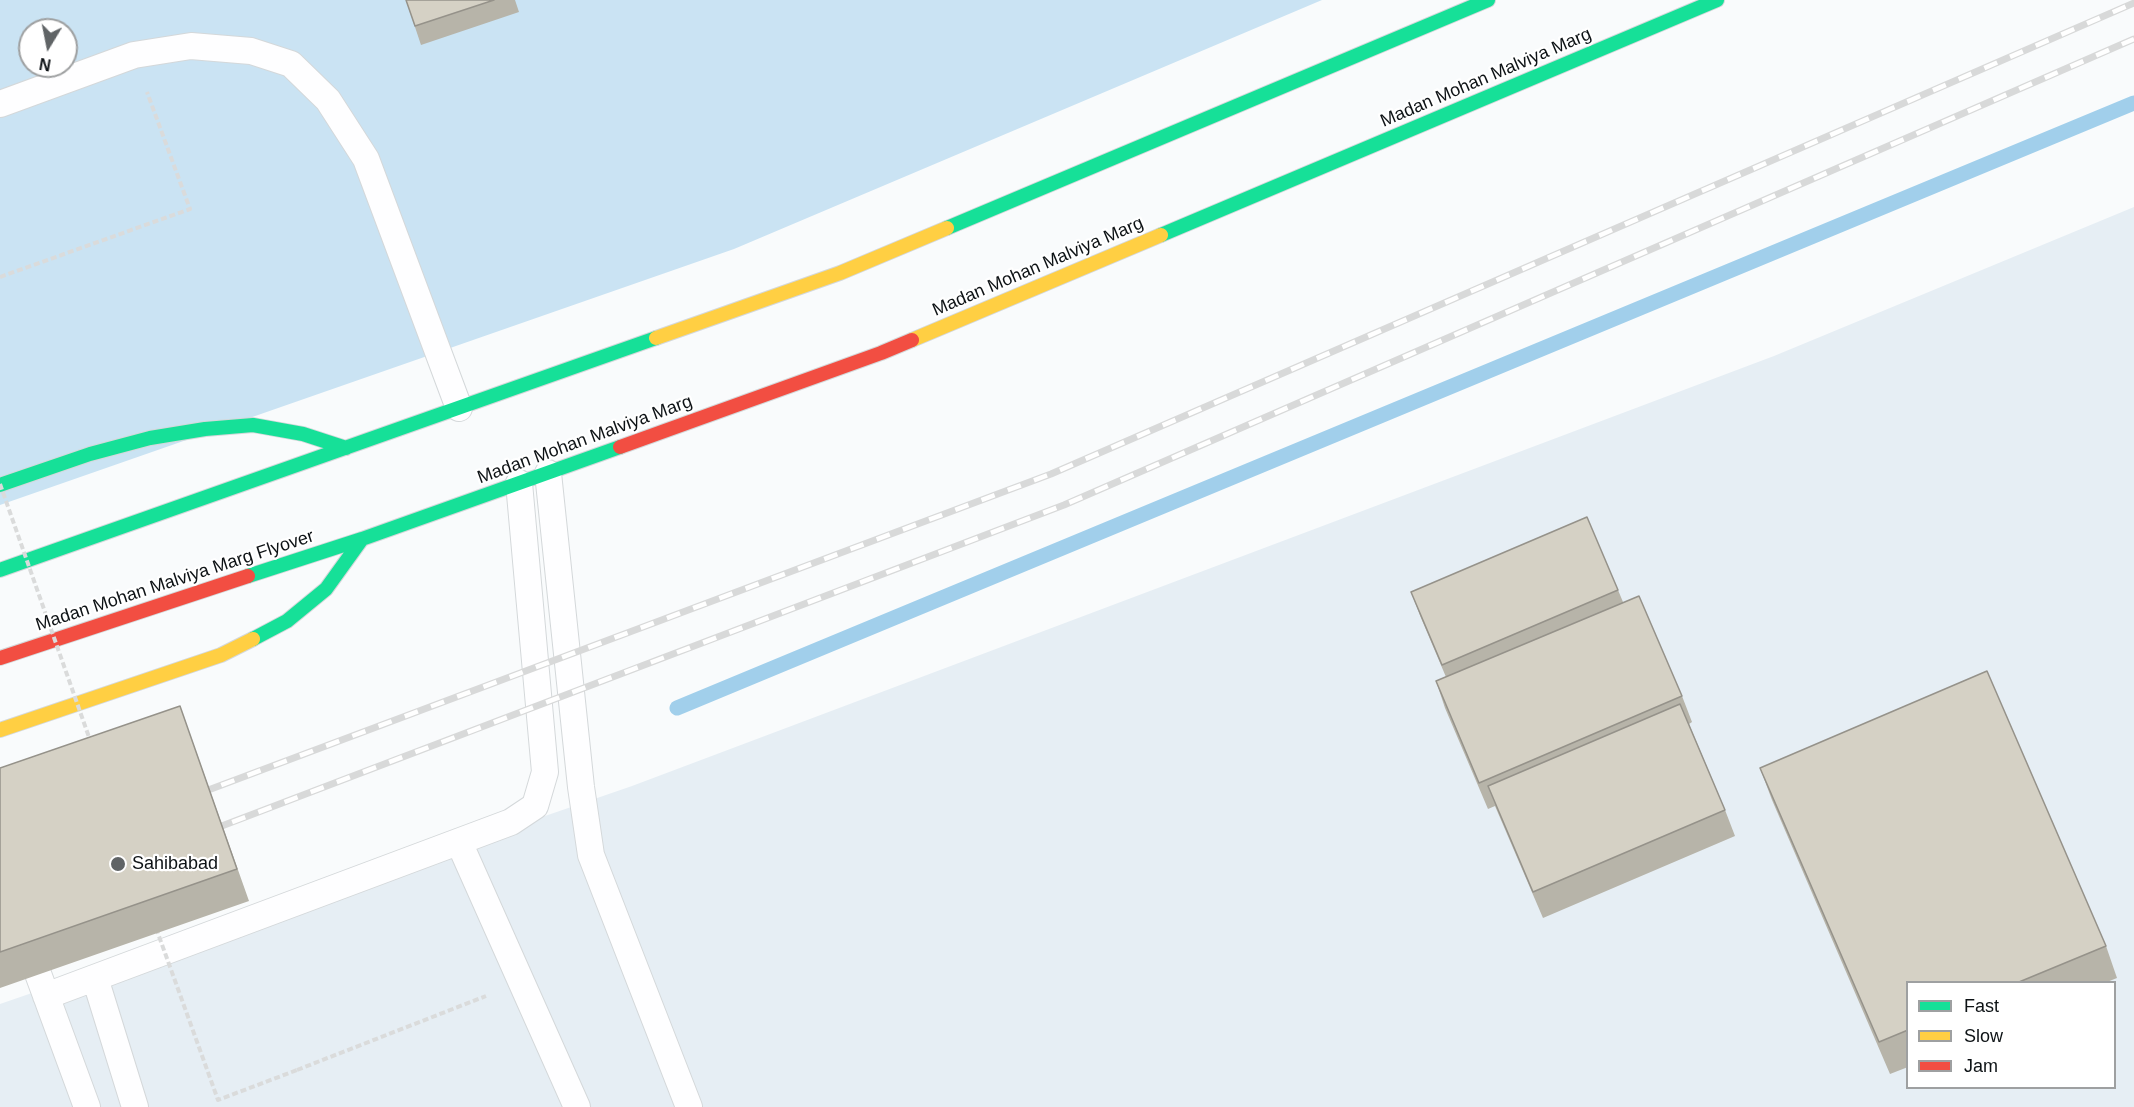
<!DOCTYPE html>
<style>
body{margin:0}
#map{position:relative;width:2134px;height:1107px;overflow:hidden;background:#f9fbfc;font-family:Arial,sans-serif}
canvas{display:block}
.legend{position:absolute;left:1906px;top:981px;width:210px;height:108px;box-sizing:border-box;background:#fff;border:2px solid #9ea0a1;margin:0;padding:8px 10px;list-style:none;font-size:18px;color:#0d1215}
.legend li{display:flex;align-items:center;gap:12px;height:30px}
.legend b{width:30px;border:2px solid #9ea0a1}
.north{position:absolute;left:18px;top:18px;width:60px;height:60px;box-sizing:border-box;background:#fff;border:2px solid #9ea0a1;border-radius:50%;rotate:190deg;font-size:16px;font-weight:700;line-height:24px;text-align:center;color:#0d1215}
.north::after{content:'';display:block;margin:auto;width:21px;height:27px;background:#606466;clip-path:polygon(50% 0,100% 100%,50% 72%,0 100%)}
</style>
<div id="map">
<canvas width="2134" height="1107"></canvas>
<ul class="legend">
<li><b style="height:8px;background:#16e098"></b>Fast</li>
<li><b style="height:8px;background:#ffcf43"></b>Slow</li>
<li><b style="height:8px;background:#f24e42"></b>Jam</li>
</ul>
<div class="north">N</div>
</div>
<script>
const c = document.querySelector('canvas').getContext('2d');
c.lineJoin = 'round';
function paint(path, color) { c.fillStyle = color; c.fill(path, 'evenodd'); }
const poly = rows => new Path2D(rows.map(r => 'M' + r).join(''));
function stroke(path, color, width, dash) { c.strokeStyle = color; c.lineWidth = width; c.lineCap = dash ? 'butt' : 'round'; c.setLineDash(dash || []); c.stroke(path); }
function drawText(font, color, halo, rows, align = 'center') {
  c.font = font + ' Arial,sans-serif'; c.lineWidth = 4.5; c.setLineDash([]); c.textBaseline = 'middle'; c.strokeStyle = halo; c.fillStyle = color; for (const [text, x, y, turn = 0] of rows) {
    c.save(); c.translate(x, y); c.rotate((+turn || 0) * Math.PI / 180); c.textAlign = isNaN(turn) ? turn : align; if (halo) c.strokeText(text, 0, 0); c.fillText(text, 0, 0); c.restore();
  }
}
const built = poly([
 [2134,207,2134,1107,0,1107,0,1004,632,786,1774,356],
 [1908,982,2114,982,2114,1088,1908,1088]
]);
const green = poly([
 [0,0,1322,0,734,249,0,505],
 [30,30,66,30,66,66,30,66]
]);
const stream = poly([
 [677,708,2134,103]
]);
const path = poly([
 [0,277,190,209,147,92],
 [297,1070,486,996]
]);
const lane = poly([
 [0,104,134,55,191,46,251,51,291,64,328,100,366,159,459,408],
 [548,473,581,787,591,855,689,1107],
 [459,842,577,1107],
 [26,941,87,1107],
 [95,978,135,1107],
 [46,996,511,822,535,806,545,772,519,483]
]);
const fast = poly([
 [947,228,1488,0],
 [1161,235,1717,0],
 [0,485,90,454,150,438,205,429,253,425,303,434,346,448],
 [0,570,656,338],
 [248,576,362,539,620,447],
 [253,639,287,621,326,589,362,539]
]);
const slow = poly([
 [656,338,840,273,947,228],
 [912,340,1161,235],
 [0,730,221,655,253,639]
]);
const jam = poly([
 [620,447,881,353,912,340],
 [0,658,248,576]
]);
const rail = poly([
 [195,795,1051,474,2134,3],
 [206,832,1064,505,2134,39]
]);
const pathBridge = poly([
 [0,484,90,740],
 [156,928,218,1100,297,1070]
]);
const wall = poly([
 [406,0,515,0,519,12,421,45],
 [1618,590,1623,602,1682,696,1692,722,1689,724,1725,810,1735,836,1543,918,1495,806,1488,809,1445,708,1436,681,1446,677,1421,618,1411,592],
 [180,706,249,901,0,988,0,768],
 [1760,768,2106,946,2117,978,2107,982,1908,982,1908,1067,1890,1074,1772,800]
]);
const building = poly([
 [406,0,494,0,415,26,406,0],
 [1587,517,1618,590,1442,665,1411,592,1587,517],
 [1639,596,1682,696,1479,783,1436,681,1639,596],
 [1987,671,2106,946,2019,982,1908,982,1908,1030,1879,1042,1760,768,1987,671],
 [1680,704,1725,810,1533,892,1488,786,1680,704],
 [180,706,237,869,0,952,0,768,180,706]
]);
const markers = [
 [118,864,8,"#606466"]
];
const streetNames = [
 ["Madan Mohan Malviya Marg",1486,78,-23],
 ["Madan Mohan Malviya Marg",1038,267,-23],
 ["Madan Mohan Malviya Marg",585,440,-20],
 ["Madan Mohan Malviya Marg Flyover",175,581,-18]
];
const poiNames = [
 ["Sahibabad",132,864]
];
paint(built, '#e6eef4');
paint(green, '#cae3f3');
stroke(stream, '#a1cfeb', 15);
stroke(lane, '#d4d8da', 28);
stroke(fast, '#d4d8da', 16);
stroke(slow, '#d4d8da', 16);
stroke(jam, '#d4d8da', 16);
stroke(path, '#dadbdb', 4, [6, 3]);
stroke(lane, '#fefeff', 26);
stroke(fast, '#16e098', 14);
stroke(slow, '#ffcf43', 14);
stroke(jam, '#f24e42', 14);
stroke(rail, '#d8d9d9', 7);
stroke(rail, '#fff', 4.5, [14]);
stroke(pathBridge, '#dadbdb', 4, [6, 3]);
paint(wall, '#b7b4a9');
paint(building, '#d5d1c5');
stroke(building, '#95928a', 1.5);
for (const [x, y, r, color] of markers) { const dot = new Path2D(); dot.arc(x, y, r, 0, 2 * Math.PI); c.fillStyle = color; c.fill(dot); stroke(dot, '#fff', 2); }
drawText('18px', '#0d1215', '#fff', streetNames);
drawText('18px', '#0d1215', '#fff', poiNames, 'left');
</script>
